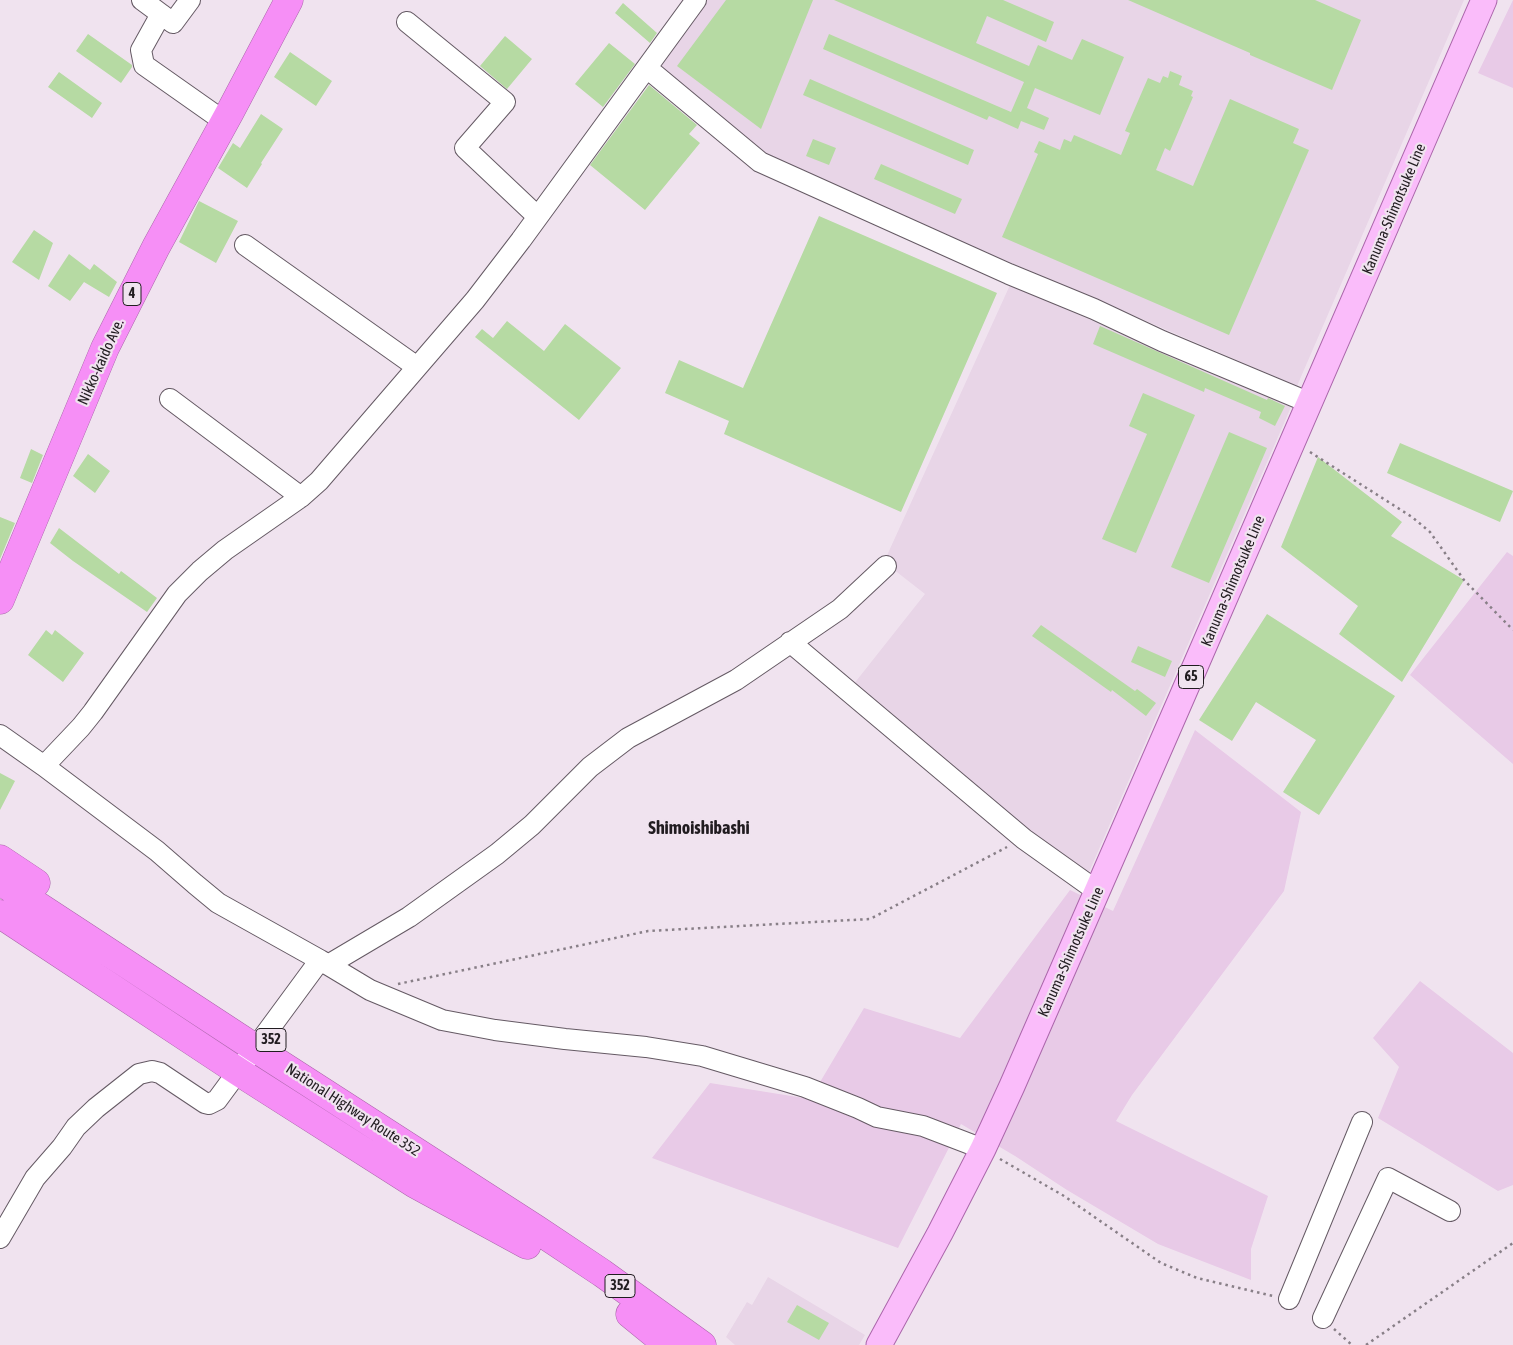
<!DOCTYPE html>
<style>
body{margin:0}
canvas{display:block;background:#f0e3ef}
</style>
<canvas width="1513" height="1345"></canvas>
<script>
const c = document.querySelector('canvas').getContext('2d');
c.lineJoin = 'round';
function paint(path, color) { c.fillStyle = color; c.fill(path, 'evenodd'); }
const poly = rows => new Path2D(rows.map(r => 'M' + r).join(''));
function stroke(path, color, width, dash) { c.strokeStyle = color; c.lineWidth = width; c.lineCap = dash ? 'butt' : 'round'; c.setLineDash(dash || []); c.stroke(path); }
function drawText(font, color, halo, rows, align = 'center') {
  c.font = font + ' "Asap Condensed",sans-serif'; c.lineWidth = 4.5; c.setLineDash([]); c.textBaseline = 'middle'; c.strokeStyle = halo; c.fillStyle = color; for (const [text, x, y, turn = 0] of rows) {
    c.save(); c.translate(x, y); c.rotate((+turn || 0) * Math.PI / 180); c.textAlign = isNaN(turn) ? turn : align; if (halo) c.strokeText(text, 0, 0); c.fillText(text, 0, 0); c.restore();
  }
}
const built = poly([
 [704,0,1464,0,1297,386,761,155,661,71,661,59],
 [1010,285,1291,407,1089,872,1027,834,853,685,925,594,884,562],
 [768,1277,865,1335,859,1345,735,1345,726,1337,747,1302,752,1305]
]);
const green = poly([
 [1513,0,1513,88,1478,73],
 [1507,552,1513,556,1513,764,1410,675],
 [1195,730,1301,812,1284,891,1132,1095,1116,1121,1268,1196,1251,1249,1251,1280,1158,1244,1067,1190,1015,1156,961,1124,898,1248,652,1158,710,1083,810,1099,864,1008,960,1038,1070,890,1113,911],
 [1420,981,1513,1053,1513,1185,1498,1191,1378,1118,1399,1067,1373,1038]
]);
const building = poly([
 [726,0,813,0,761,129,677,66],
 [834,0,1003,0,1054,22,1046,42,987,16,976,43,1029,66,1038,45,1072,60,1082,39,1124,57,1100,115,1035,88,1027,108,1049,118,1044,130,1021,121,1018,129,989,116,987,120,823,49,829,34,1011,112,1024,82],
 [1128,0,1315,0,1361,20,1332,90,1250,55,1250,53],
 [623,3,657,33,650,43,615,13],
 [88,34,132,65,132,67,121,83,76,51],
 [505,36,532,59,507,89,480,66],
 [609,43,635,64,603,107,575,84],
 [290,52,332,81,316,106,274,77],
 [1170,71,1182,76,1179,85,1193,91,1191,96,1193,97,1170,151,1165,148,1156,170,1193,186,1230,99,1299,129,1293,143,1309,150,1229,335,1002,237,1038,154,1034,152,1039,141,1060,150,1064,139,1071,142,1074,135,1121,155,1130,133,1125,131,1148,78,1160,83,1163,76,1168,78],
 [59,72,102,103,92,118,48,87],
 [810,79,974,150,968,165,803,95],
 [649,85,697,125,689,134,700,143,645,210,590,165],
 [261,114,283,129,261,163,262,164,247,188,218,168,233,143,240,148],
 [813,139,836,148,829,165,806,156],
 [881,164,962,199,955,214,874,179],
 [199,201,238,221,216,263,179,242],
 [819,216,997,293,901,512,724,434,729,421,665,393,679,360,743,388],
 [34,230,53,243,39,280,12,262],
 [69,254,90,270,94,264,117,282,109,297,84,282,70,301,48,286],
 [507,321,544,351,565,324,621,368,579,420,475,337,482,329,493,338],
 [1100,326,1267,400,1268,398,1285,406,1275,426,1259,418,1261,412,1205,388,1204,392,1093,344],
 [1143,393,1195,415,1136,553,1102,539,1147,434,1129,426],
 [1229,432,1267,448,1209,583,1171,567],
 [1400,443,1513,491,1500,522,1387,473],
 [31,449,43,455,32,483,20,478],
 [88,454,110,471,95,493,73,476],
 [1318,457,1402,522,1391,536,1464,580,1402,682,1339,634,1358,606,1281,547],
 [0,517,15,523,0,559],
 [59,528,119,574,121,571,157,598,147,612,73,561,50,543],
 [1267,614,1395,696,1319,815,1283,792,1316,740,1256,702,1232,741,1199,720],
 [1041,625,1135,691,1137,689,1156,703,1146,716,1112,690,1111,692,1032,636],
 [46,630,52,635,55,630,84,653,63,682,28,655],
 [1138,646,1172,661,1165,677,1131,662],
 [0,773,15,781,0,810],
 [797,1305,829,1323,819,1340,787,1322]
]);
const path = poly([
 [1310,452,1412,517,1430,532,1464,580,1513,630],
 [398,984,648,931,870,919,1007,847],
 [1000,1159,1064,1196,1161,1263,1197,1278,1273,1296],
 [1334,1329,1352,1345],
 [1366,1345,1513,1243]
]);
const minor = poly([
 [142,0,161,14,141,50,144,65,225,122],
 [161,14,173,23,190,0],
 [407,22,505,102,465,148,538,217],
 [647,68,760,162,1009,274,1094,309,1162,341,1310,403],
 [245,245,417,367],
 [170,399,301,497],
 [790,642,1024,839,1097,891],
 [0,735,44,766,157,851,195,884,218,903,320,960,370,990,442,1020,495,1030,565,1039,646,1047,702,1056,805,1087,858,1108,877,1117,923,1126,983,1149],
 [44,766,81,727,93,712,177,594,200,571,225,550,301,497,319,481,475,300,521,240,696,0],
 [328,965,409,917,497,854,532,825,590,767,628,738,736,680,840,609,886,566],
 [0,1238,35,1178,62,1147,76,1127,96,1108,139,1074,152,1071,160,1073,205,1103,209,1104,217,1100,320,960],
 [1289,1299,1362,1122],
 [1323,1318,1388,1178,1450,1211]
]);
const major = poly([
 [879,1345,940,1233,983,1149,1012,1086,1181,699,1484,0]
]);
const highway = poly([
 [0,600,105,348,156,247,230,112,289,0],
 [0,859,36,883],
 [0,881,255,1048,536,1229,602,1273,702,1345],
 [0,914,239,1072,415,1184,527,1245],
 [630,1314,668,1345]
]);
const shields = [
 [132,294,18],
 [1191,677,25],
 [271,1040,30],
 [620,1286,30]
];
const shieldNames = [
 ["4",132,294],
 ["65",1191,677],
 ["352",271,1040],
 ["352",620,1286]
];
const streetNames = [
 ["Kanuma-Shimotsuke Line",1394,209,-67],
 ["Nikko-kaido Ave.",101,362,-66],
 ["Kanuma-Shimotsuke Line",1233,581,-67],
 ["Kanuma-Shimotsuke Line",1071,952,-66],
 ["National Highway Route 352",353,1110,33]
];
const quarterNames = [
 ["Shimoishibashi",699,828]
];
paint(built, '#e8d5e7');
paint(green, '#e8cae7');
paint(building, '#b6daa3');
stroke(minor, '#655a64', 22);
stroke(major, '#ab67ab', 27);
stroke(highway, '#ab67ab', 29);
stroke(path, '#887f87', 2.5, [2.5, 4]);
stroke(minor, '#fff', 20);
stroke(major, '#fabcfa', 25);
stroke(highway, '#f68ff6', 28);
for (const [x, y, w] of shields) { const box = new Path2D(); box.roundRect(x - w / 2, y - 11.5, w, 23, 4); c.fillStyle = '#f0e3ef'; c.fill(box); stroke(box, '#211c20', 1); }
drawText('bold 14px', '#211c20', null, shieldNames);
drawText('15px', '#211c20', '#f0e3ef', streetNames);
drawText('bold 18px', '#211c20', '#f0e3ef', quarterNames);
</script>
